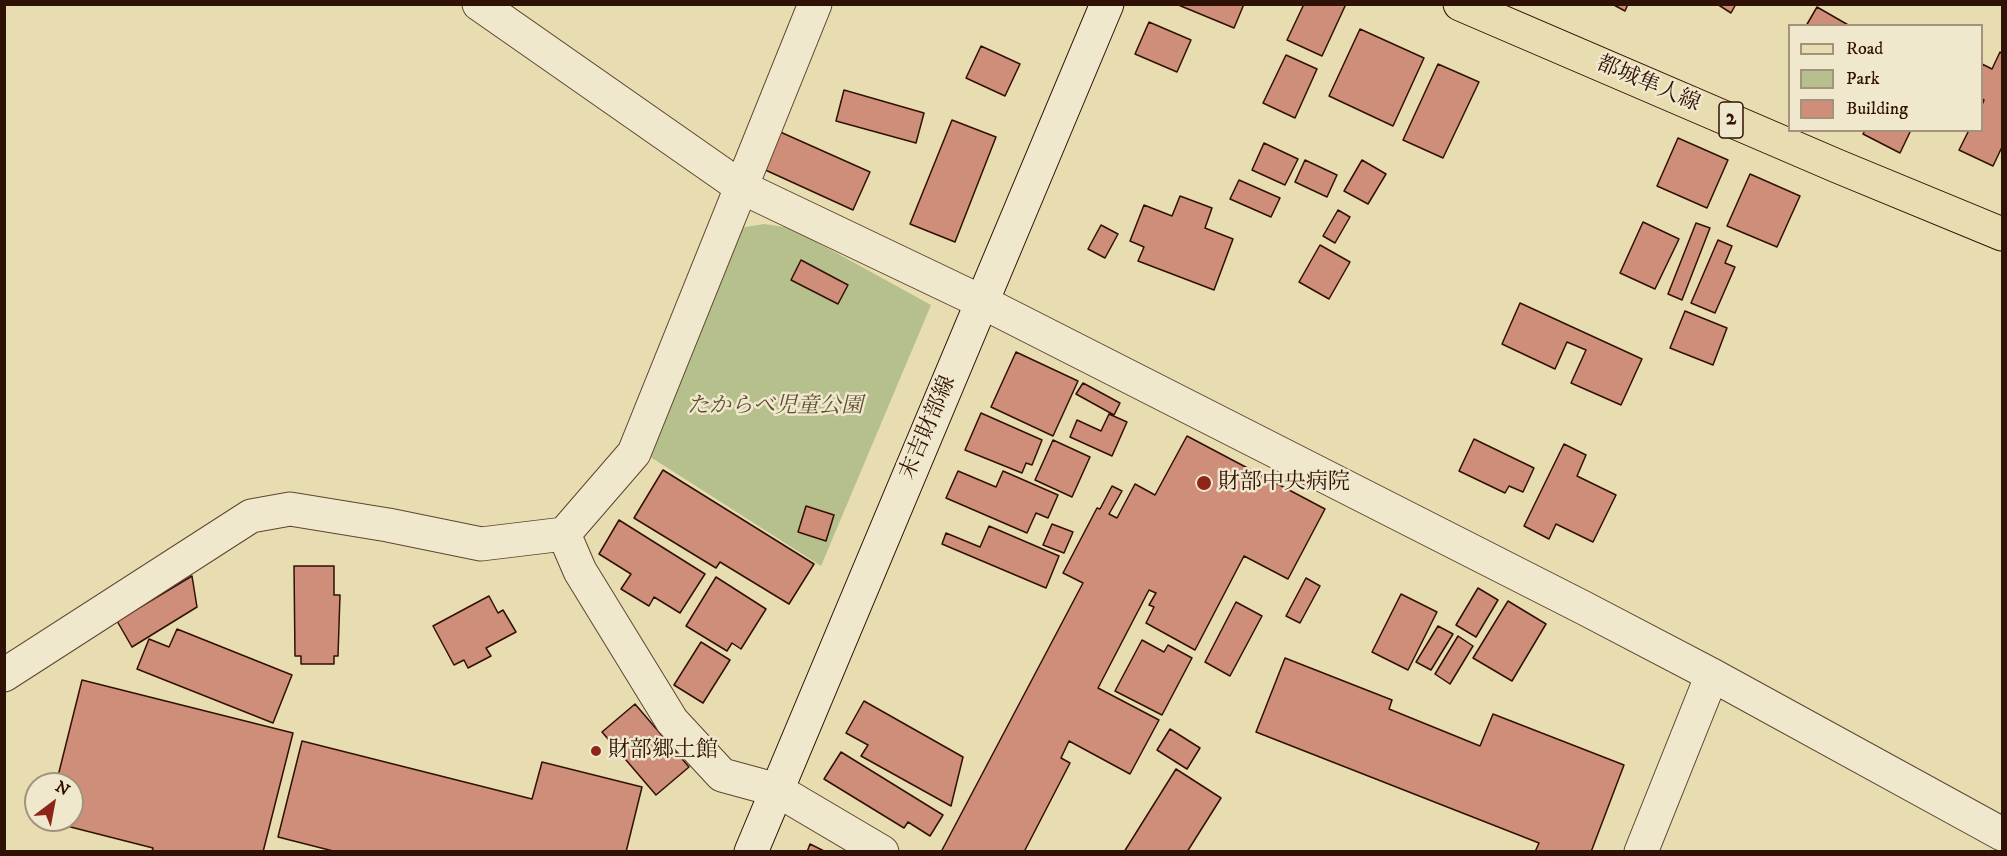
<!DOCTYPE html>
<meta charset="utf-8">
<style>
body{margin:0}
#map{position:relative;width:2007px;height:856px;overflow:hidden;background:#e8dcb1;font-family:"IM FELL DW Pica",serif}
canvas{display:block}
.frame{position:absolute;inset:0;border:6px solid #301105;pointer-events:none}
.legend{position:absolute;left:1788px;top:24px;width:195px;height:108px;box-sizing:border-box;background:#f0e8cc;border:2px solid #a3927c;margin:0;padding:8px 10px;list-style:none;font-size:18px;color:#301105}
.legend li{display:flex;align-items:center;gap:12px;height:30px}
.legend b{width:30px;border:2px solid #a3927c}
.north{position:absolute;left:24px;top:772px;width:60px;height:60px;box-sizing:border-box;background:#f0e8cc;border:2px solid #a3927c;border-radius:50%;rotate:32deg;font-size:16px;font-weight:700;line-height:24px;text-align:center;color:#301105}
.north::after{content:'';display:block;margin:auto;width:21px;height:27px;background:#8f2418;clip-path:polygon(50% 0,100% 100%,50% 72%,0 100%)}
</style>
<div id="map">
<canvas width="2007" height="856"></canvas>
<div class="frame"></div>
<ul class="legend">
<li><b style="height:8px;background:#e8dcb1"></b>Road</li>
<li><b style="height:16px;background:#b5c08c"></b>Park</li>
<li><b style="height:16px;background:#ce8e79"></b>Building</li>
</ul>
<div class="north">N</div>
</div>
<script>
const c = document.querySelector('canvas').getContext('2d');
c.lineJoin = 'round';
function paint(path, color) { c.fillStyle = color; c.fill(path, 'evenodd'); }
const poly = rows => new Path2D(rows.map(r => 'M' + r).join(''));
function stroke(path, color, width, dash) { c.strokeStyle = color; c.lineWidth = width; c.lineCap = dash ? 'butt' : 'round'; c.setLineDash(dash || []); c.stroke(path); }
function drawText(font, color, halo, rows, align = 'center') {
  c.font = font + ' "IM FELL DW Pica","Noto Serif JP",serif'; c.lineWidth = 5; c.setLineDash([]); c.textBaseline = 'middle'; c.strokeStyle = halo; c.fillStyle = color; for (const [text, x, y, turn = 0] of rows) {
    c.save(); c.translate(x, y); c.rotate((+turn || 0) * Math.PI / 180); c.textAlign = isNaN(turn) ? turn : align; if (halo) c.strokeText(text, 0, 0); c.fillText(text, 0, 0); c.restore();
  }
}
const green = poly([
 [764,224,791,228,931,305,821,566,641,451,739,228]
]);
const building = poly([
 [1176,4,1244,4,1234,28,1176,4],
 [1304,4,1346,4,1322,56,1287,40,1304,4],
 [1612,4,1628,4,1625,11,1612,4],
 [1717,4,1736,4,1731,13,1717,4],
 [1817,7,1850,26,1806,26,1817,7],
 [1149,22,1191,40,1177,72,1135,54,1149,22],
 [1360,29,1424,58,1393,126,1329,96,1360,29],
 [981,46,1020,64,1005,96,966,78,981,46],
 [2000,52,2002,54,2002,147,1993,166,1959,150,1969,130,1982,130,1982,105,1984,100,1982,99,1982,64,1992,69,2000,52],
 [1286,55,1317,69,1295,118,1263,103,1286,55],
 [1438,64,1479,82,1443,158,1403,140,1438,64],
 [844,90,924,113,916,143,836,121,844,90],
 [952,120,996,137,955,242,910,224,952,120],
 [1865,130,1911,130,1900,153,1863,134,1865,130],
 [778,131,870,172,853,210,761,168,778,131],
 [1678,138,1728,160,1707,208,1657,186,1678,138],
 [1264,143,1298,159,1285,185,1252,170,1264,143],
 [1305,160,1337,175,1327,197,1295,182,1305,160],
 [1362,160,1386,174,1368,204,1344,191,1362,160],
 [1750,174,1800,196,1777,247,1727,226,1750,174],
 [1239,180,1280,198,1271,217,1230,199,1239,180],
 [1180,196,1212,208,1205,228,1233,239,1214,290,1138,261,1144,247,1130,241,1144,205,1172,216,1180,196],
 [1338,210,1350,217,1335,243,1323,236,1338,210],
 [1643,222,1679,239,1655,289,1620,273,1643,222],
 [1696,223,1710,228,1682,300,1668,294,1696,223],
 [1101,225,1118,234,1105,258,1088,249,1101,225],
 [1718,240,1732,246,1725,263,1735,267,1715,313,1691,303,1718,240],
 [1320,245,1350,262,1329,299,1299,282,1320,245],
 [801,260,848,285,838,304,791,280,801,260],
 [1520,303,1642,359,1621,405,1571,383,1586,350,1567,342,1555,369,1502,344,1520,303],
 [1685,311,1727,328,1713,365,1670,348,1685,311],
 [1016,352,1078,381,1053,436,991,407,1016,352],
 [1083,383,1120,403,1114,415,1076,394,1083,383],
 [981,413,1042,440,1032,465,1026,463,1022,473,965,450,981,413],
 [1109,414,1127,422,1112,456,1070,437,1077,420,1101,431,1109,414],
 [1187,436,1325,509,1288,579,1244,556,1195,650,1146,623,1154,607,1149,605,1156,593,1149,590,1098,688,1159,720,1130,774,1069,741,1061,758,1070,763,1024,852,941,852,1083,583,1063,573,1097,508,1100,509,1112,486,1122,491,1109,514,1117,518,1135,484,1155,495,1187,436],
 [1474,439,1534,468,1523,492,1509,486,1505,493,1459,471,1474,439],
 [1053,440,1090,457,1072,497,1035,480,1053,440],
 [1564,444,1586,455,1577,476,1616,495,1593,542,1556,524,1549,539,1524,526,1564,444],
 [663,470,814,564,789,604,720,562,716,568,634,518,663,470],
 [958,471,996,487,1003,471,1058,495,1048,518,1036,513,1027,533,946,498,958,471],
 [806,506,834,515,826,541,798,532,806,506],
 [619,520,705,574,680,613,654,597,649,606,621,589,631,574,599,554,619,520],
 [1052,524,1073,532,1064,553,1043,545,1052,524],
 [989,526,1059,556,1046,588,942,544,946,533,980,547,989,526],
 [294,566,334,566,334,595,340,595,338,656,334,656,334,664,301,664,301,656,295,656,294,566],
 [192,576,197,607,132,647,117,621,192,576],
 [716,577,766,609,741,649,732,643,727,651,686,626,716,577],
 [1306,578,1320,586,1300,623,1286,616,1306,578],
 [1478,588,1498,600,1476,637,1456,625,1478,588],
 [1401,594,1437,612,1408,670,1372,652,1401,594],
 [489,596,498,613,503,610,516,632,486,648,491,656,468,668,464,660,454,665,433,626,489,596],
 [1508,601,1546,624,1512,681,1473,658,1508,601],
 [1236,602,1262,616,1230,676,1205,662,1236,602],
 [1438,626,1453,634,1431,670,1416,662,1438,626],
 [177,629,292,675,273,723,137,669,149,639,169,647,177,629],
 [1458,636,1473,646,1450,684,1435,674,1458,636],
 [1142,640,1164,652,1168,645,1192,658,1162,715,1115,691,1142,640],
 [701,642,730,660,703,703,674,685,701,642],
 [1285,658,1392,700,1389,709,1480,746,1493,714,1624,765,1591,852,1535,852,1539,843,1256,732,1285,658],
 [82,680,293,733,263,852,152,852,153,848,47,821,72,820,72,784,56,784,82,680],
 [864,701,963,757,951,806,861,756,868,745,846,733,864,701],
 [635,704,689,767,656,795,602,732,635,704],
 [1170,729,1200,748,1187,769,1157,750,1170,729],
 [302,741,532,799,542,762,642,787,626,852,337,852,278,837,302,741],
 [841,752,943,815,930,836,908,822,904,828,824,779,841,752],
 [1176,769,1221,798,1187,852,1124,852,1176,769],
 [810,844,826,852,807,852,810,844]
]);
const minor = poly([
 [479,4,741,187,982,302,1584,608,1712,675,2002,834],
 [564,534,580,571,672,721,722,775,777,790,882,852],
 [4,675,251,516,290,509,388,525,481,544,564,534,634,453,815,4],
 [1641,852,1712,675]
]);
const secondary = poly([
 [751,852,1107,4]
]);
const primary = poly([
 [1460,4,1837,166,2002,234]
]);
const markers = [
 [1204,483,8,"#8f2418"],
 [596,751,6,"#8f2418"]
];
const shields = [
 [1731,120,24]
];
const shieldNames = [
 ["2",1731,120]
];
const streetNames = [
 ["都城隼人線",1648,85,23],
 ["末吉財部線",929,428,-67]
];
const parkNames = [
 ["たからべ児童公園",775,407]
];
const poiNames = [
 ["財部中央病院",1218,483],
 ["財部郷土館",608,751]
];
paint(green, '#b5c08c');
paint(building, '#ce8e79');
stroke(building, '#301105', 1.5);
stroke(minor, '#5e4430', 35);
stroke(secondary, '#301105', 35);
stroke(primary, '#301105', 35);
stroke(minor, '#f0e8cc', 33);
stroke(secondary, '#f0e8cc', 33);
stroke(primary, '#e8dcb1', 33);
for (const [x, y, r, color] of markers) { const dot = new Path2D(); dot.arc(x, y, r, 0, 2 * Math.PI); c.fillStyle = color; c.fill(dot); stroke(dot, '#f0e8cc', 2); }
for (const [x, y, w] of shields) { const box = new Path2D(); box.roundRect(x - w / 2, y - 18, w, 36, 4.5); c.fillStyle = '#f0e8cc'; c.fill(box); stroke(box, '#301105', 1.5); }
drawText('bold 21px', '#301105', null, shieldNames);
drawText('22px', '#301105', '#f0e8cc', streetNames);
drawText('italic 22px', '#5f4e34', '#f0e8cc', parkNames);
drawText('22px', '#301105', '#f0e8cc', poiNames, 'left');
</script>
